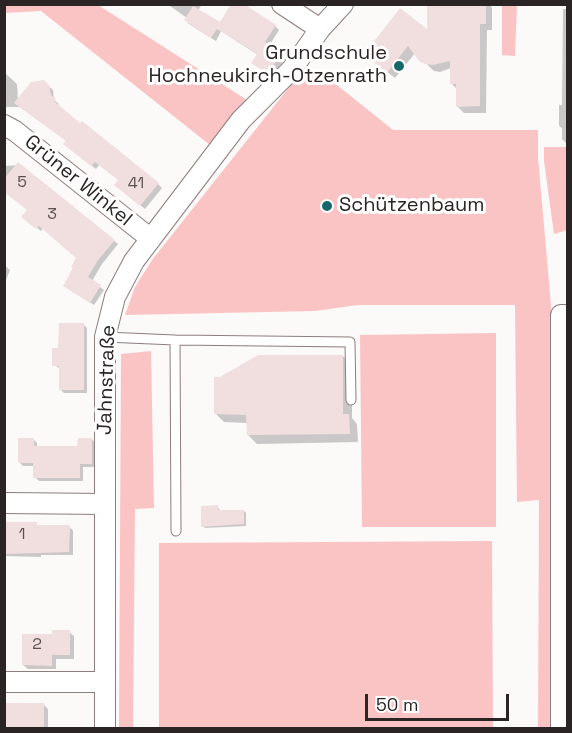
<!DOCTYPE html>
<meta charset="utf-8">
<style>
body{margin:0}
#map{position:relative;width:572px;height:733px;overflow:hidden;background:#fcf9f9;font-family:"Space Grotesk",sans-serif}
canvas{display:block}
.frame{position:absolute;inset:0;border:6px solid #2b2424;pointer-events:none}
.scale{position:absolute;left:365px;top:694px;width:144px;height:27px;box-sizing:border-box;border:3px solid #2b2424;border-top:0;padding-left:8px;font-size:18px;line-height:21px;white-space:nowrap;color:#2b2424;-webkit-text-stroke:4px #fff;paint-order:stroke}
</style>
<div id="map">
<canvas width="572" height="733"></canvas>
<div class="frame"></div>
<div class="scale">50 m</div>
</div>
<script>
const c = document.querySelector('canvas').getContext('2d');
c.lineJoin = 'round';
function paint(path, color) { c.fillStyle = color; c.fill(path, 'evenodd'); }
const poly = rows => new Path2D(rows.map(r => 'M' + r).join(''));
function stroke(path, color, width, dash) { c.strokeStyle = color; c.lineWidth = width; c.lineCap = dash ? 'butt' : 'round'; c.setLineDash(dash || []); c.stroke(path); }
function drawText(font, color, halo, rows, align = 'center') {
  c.font = font + ' "Space Grotesk",sans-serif'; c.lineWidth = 6; c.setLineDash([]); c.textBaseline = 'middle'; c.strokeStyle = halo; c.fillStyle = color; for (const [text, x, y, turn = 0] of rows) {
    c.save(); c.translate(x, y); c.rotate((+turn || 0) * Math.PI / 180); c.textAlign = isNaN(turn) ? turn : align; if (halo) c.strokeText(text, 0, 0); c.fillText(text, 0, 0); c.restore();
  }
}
const green = poly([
 [5,5,98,5,247,100,210,145,41,11,5,13],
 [502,5,517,5,515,56,502,55],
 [317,69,393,130,538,130,538,158,551,305,553,728,538,728,539,500,517,502,515,305,358,305,315,311,125,315,135,287,152,260,298,76,306,81],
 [544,147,567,147,567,230,554,234,544,161],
 [496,333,496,527,362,527,360,335],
 [151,351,154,508,135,509,133,728,119,728,121,354],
 [492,541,493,728,159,728,159,543]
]);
const shadow = poly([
 [167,4,202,4,198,11,220,25,275,26,279,30,269,46,286,58,271,76,253,63,258,55,221,31,216,41,189,24,186,20,187,18],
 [429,4,489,4,492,8,492,30,487,30,486,113,464,113,457,106,457,89,451,83,451,68,440,72,434,71,415,53,395,78,372,60,429,32],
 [563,9,568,9,568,145,562,139,562,128,559,126,559,105,562,105],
 [4,72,17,84,18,100,48,86,53,90,54,100,59,104,57,106,158,184,162,188,145,209,120,189,119,180,99,165,96,169,69,148,67,141,20,107,4,107],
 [20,165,118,244,102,264,92,281,104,290,94,305,64,286,78,258,43,228,41,231,27,220,29,210,4,191,4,166],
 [4,265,10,270,4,285],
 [83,324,87,328,87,393,64,393,60,389,61,369,54,365,60,349],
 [343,356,352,365,352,418,357,424,358,442,257,444,248,435,248,423,224,422,215,413,221,378],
 [33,439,37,443,37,447,79,447,92,439,95,443,95,467,83,467,83,481,39,481,35,477,35,466,23,466,20,463],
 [218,507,220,511,244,511,246,513,246,526,205,528,203,526],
 [4,524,69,527,73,530,73,555,41,555,41,557,4,556],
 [69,632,74,636,74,659,56,659,56,669,28,669,23,665,54,636],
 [44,705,48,709,48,728,4,728]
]);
const building = poly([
 [231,4,244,4,276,25,265,42,283,53,267,73,251,63,257,54,237,41,217,29,211,38,184,20,193,6,220,22],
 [427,4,486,4,486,24,480,24,480,106,456,107,456,84,450,84,450,61,433,65,425,64,419,61,408,46,387,73,364,54,400,8,427,29],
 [44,80,49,85,51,95,56,99,54,101,80,123,82,121,159,183,140,206,114,185,118,180,95,162,91,166,63,144,66,141,14,103,31,82],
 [18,162,115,240,98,260,88,277,101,285,90,303,63,286,73,268,71,267,76,258,39,226,36,229,21,217,27,210,4,192,4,179],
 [59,323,84,323,84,390,59,390,59,366,52,366,52,348,58,348],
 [258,355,343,355,343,414,349,414,350,434,247,435,246,415,214,414,214,377,220,377],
 [18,438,34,438,34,446,77,446,78,438,92,438,92,464,80,464,80,478,33,478,33,463,18,463],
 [218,505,218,510,244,510,244,524,201,527,201,506],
 [6,522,37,522,37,525,70,525,69,552,6,554,6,544,4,544],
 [52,630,70,630,70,655,52,655,52,666,22,665,22,634,52,634],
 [4,703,44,703,44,729,4,729]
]);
const service = poly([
 [105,337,175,340,350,342,351,400],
 [175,340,176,531]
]);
const minor = poly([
 [282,4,320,29],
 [4,125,15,131,151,239],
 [4,503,105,504],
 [4,682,105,682],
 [105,728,105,337,115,297,134,261,241,120,292,69,320,29,343,4],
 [561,728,561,315,568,315]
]);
const markers = [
 [399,66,6,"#186769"],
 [327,206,6,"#186769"]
];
const numberNames = [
 ["5",22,183],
 ["41",136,184],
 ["3",52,215],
 ["1",22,535],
 ["2",37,645]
];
const poiNames = [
 ["Grundschule",387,54],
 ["Hochneukirch-Otzenrath",387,77],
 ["Schützenbaum",339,206,"left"]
];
const streetNames = [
 ["Grüner Winkel",78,181,39],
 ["Jahnstraße",107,380,-88]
];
paint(green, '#fbc4c4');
paint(shadow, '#0003');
paint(building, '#f1dede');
stroke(service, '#8d7d7d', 11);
stroke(minor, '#8d7d7d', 22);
stroke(service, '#fff', 9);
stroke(minor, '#fff', 20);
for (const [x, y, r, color] of markers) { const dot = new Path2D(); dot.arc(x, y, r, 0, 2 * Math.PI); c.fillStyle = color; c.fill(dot); stroke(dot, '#fff', 2); }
drawText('16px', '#5c5252', null, numberNames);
drawText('20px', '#2b2424', '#fff', poiNames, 'right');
drawText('20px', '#2b2424', '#fff', streetNames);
</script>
